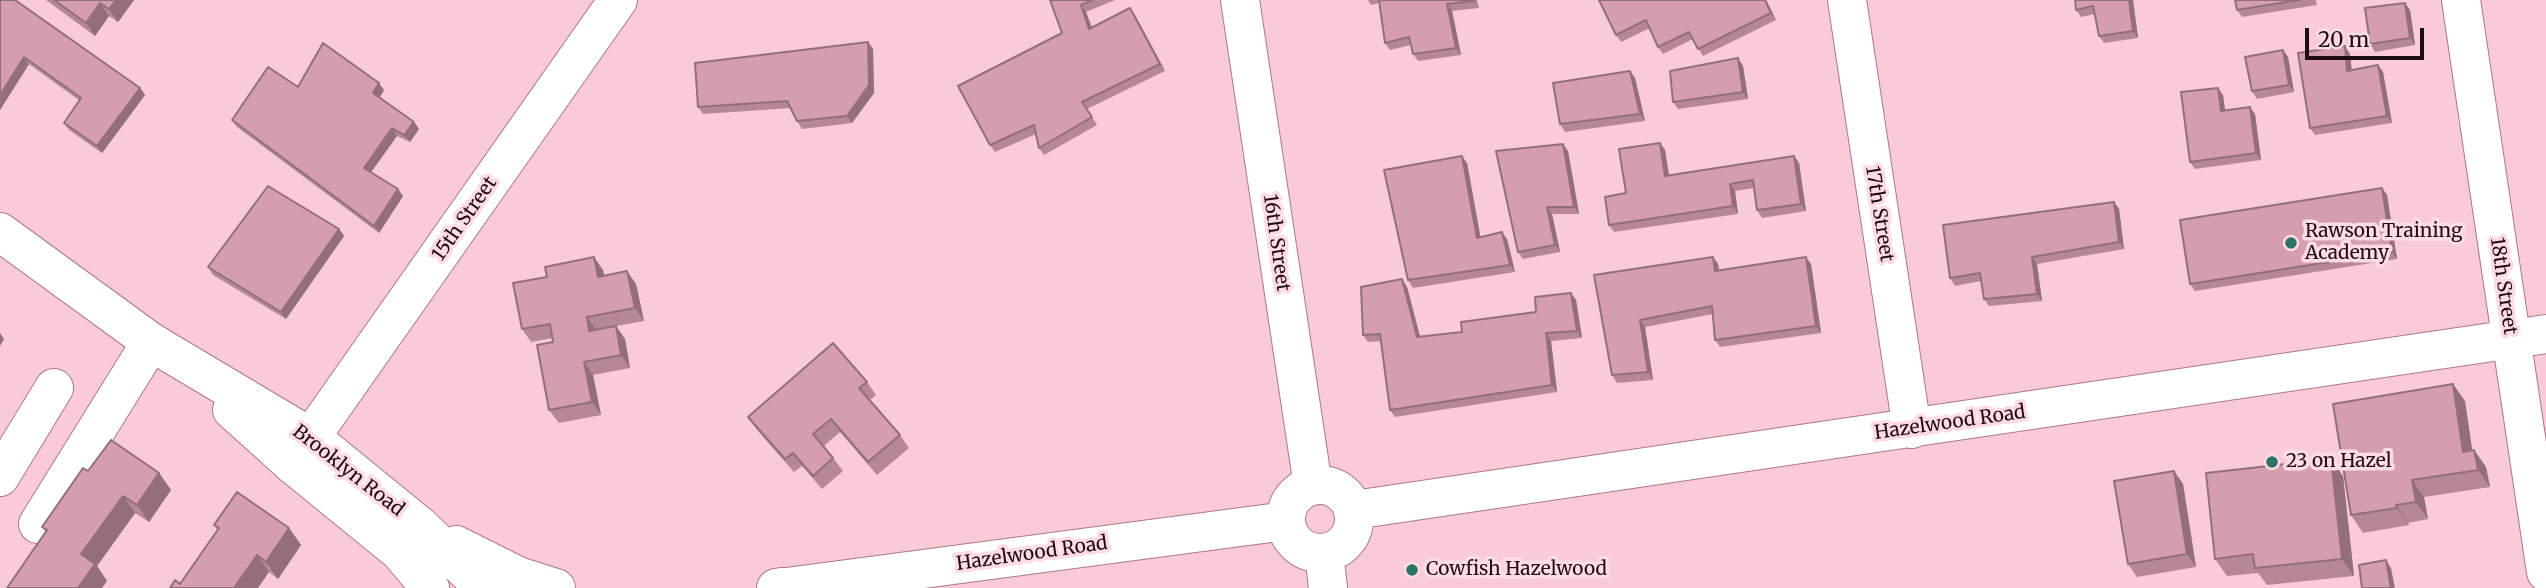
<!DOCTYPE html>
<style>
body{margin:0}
#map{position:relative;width:2546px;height:588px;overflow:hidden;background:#f9cbd7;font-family:Merriweather,serif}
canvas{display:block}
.scale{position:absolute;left:2305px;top:28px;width:119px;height:32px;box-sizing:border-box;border:4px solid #1f0c12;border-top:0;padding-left:9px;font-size:21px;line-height:24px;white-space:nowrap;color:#1f0c12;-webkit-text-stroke:5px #ffdce5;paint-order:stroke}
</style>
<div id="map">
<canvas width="2546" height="588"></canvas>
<div class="scale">20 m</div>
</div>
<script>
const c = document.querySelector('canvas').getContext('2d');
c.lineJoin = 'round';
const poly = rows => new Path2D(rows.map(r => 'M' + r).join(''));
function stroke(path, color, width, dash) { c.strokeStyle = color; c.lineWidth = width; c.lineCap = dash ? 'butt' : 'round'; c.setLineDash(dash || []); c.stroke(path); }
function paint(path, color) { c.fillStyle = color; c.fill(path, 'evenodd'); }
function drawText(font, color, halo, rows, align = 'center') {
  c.font = font + ' Merriweather,serif'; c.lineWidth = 7; c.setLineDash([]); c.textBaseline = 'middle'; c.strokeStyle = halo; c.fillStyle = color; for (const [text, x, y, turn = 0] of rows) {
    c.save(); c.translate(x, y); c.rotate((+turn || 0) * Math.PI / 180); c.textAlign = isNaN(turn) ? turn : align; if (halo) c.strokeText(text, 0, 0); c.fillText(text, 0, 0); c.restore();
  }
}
const minor = poly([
 [1240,0,1313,486],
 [1847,0,1912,429],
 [2461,0,2546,572],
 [292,464,618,0],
 [0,477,54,388],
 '1286 519a34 34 0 1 1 68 0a34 34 0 1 1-68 0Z',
 [1354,510,2546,334],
 [38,524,151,342],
 [1324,553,1328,588],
 [779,588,1286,521]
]);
const secondary = poly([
 [0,232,151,342,312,438,420,526,484,588],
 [232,410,292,464,400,552,430,588],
 [456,545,518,576,556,588],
 [776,588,782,587]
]);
const wall = poly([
 [0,0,140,88,145,95,102,153,69,130,64,123,80,101,29,64,0,110],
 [46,0,134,0,118,22,109,16,95,36],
 [1050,0,1115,0,1086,12,1092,27,1130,8,1135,15,1165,71,1087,109,1097,125,1044,155,1039,148,1036,134,995,152,990,145,1062,33],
 [1368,0,1477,0,1479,8,1452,11,1461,55,1418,61,1413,54,1411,45,1390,50,1385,43,1379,3,1371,5],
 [1599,0,1766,0,1776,20,1703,56,1693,39,1663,54,1658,47,1650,28,1621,42,1616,35],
 [2133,0,2138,38,2104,43,2099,36,2095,14,2081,17,2076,10],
 [2235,0,2316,0,2317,5,2242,17,2237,10],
 [2410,10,2415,45,2375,52,2370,44],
 [868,42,873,49,874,93,852,123,802,129,797,121,791,108,703,114,698,107],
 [2283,50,2288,57,2294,92,2257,99,2252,91],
 [2350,54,2352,70,2378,65,2383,72,2392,123,2315,135,2310,128],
 [1743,66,1748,99,1678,109,1673,102],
 [1635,78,1645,121,1565,132,1560,124],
 [298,87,384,90,380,97,414,122,419,129,410,142,397,136,371,172,403,196,379,233,237,127,232,120],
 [2223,95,2225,110,2255,114,2261,160,2195,169,2190,162],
 [1660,143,1665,150,1669,175,1794,156,1799,163,1806,211,1762,218,1757,210,1754,188,1735,191,1738,214,1614,232,1609,225,1626,193],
 [1568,151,1579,214,1552,214,1560,252,1523,259,1518,252],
 [1467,163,1480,237,1507,239,1515,272,1413,288,1408,280],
 [2382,188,2387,195,2397,259,2195,291,2190,284],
 [2114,202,2119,209,2124,249,2037,264,2042,301,1989,306,1984,299,1981,281,1955,286,1950,278],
 [339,229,344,236,286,319,213,275,208,267],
 [1713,257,1718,264,1719,270,1811,264,1821,333,1720,347,1715,340,1713,314,1645,327,1653,380,1617,383,1612,375,1594,275],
 [603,270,604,275,636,284,644,321,616,326,625,339,630,368,593,375,601,415,559,423,549,410,553,342,553,338,531,342,522,329,547,277],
 [1407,287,1420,337,1462,332,1536,312,1576,300,1582,338,1551,341,1557,392,1395,417,1390,410,1381,341,1368,342,1363,335],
 [867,382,876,395,870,400,900,435,909,448,877,475,840,432,824,446,843,471,822,489,802,466,794,472,757,430,748,417],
 [2465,401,2472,451,2474,450,2486,467,2490,487,2424,497,2428,519,2408,523,2409,525,2363,533,2351,515],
 [88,471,159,473,171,490,149,522,135,513,97,566,107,581,46,532,42,527],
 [2174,471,2183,484,2196,567,2137,577,2128,564],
 [2343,476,2354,576,2267,585,2258,573,2227,576,2215,559],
 [214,525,289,528,301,545,278,579,269,572,180,584,217,530]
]);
const shadedWall = poly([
 [116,0,134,0,118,22,109,9],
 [1765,0,1766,0,1776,20,1771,13],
 [2129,0,2133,0,2138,38,2133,31],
 [100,3,109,16,95,36,86,23],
 [2405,3,2410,10,2415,45,2410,38],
 [1447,4,1452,11,1461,55,1456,48],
 [1081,5,1086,12,1094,36,1089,29],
 [1130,8,1135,15,1165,71,1160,64],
 [868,42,873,49,874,93,852,123,847,116],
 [2345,46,2350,54,2352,78,2347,71],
 [2283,50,2288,57,2294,92,2289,85],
 [24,57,29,64,0,110,0,95],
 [1738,58,1743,66,1748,99,1743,92],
 [2378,65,2383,72,2392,123,2387,116],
 [1630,71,1635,78,1645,121,1640,114],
 [379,83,384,90,378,100,373,93],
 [140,88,145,95,102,153,97,146],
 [2218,88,2223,95,2226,118,2221,111],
 [2250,107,2255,114,2261,160,2256,153],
 [414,122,419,129,410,142,404,135],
 [392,128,397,136,369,175,364,168],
 [1660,143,1665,150,1670,183,1665,176],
 [1563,144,1568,151,1579,214,1574,207],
 [1462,156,1467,163,1482,245,1477,238],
 [1794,156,1799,163,1806,211,1801,204],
 [1730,184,1735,191,1738,214,1733,206],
 [2382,188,2387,195,2397,259,2392,252],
 [398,189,403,196,379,233,374,226],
 [2114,202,2119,209,2124,249,2119,242],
 [1547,207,1552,214,1560,252,1555,245],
 [339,229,344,236,286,319,281,312],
 [1502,232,1507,239,1515,272,1510,265],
 [594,257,603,270,607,290,598,277],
 [1713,257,1718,264,1720,278,1715,271],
 [1806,257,1811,264,1821,333,1816,326],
 [2032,257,2037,264,2042,301,2037,294],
 [627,271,636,284,644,321,635,308],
 [1402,279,1407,287,1422,344,1417,337],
 [1571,293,1576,300,1582,338,1577,331],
 [587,317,596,330,589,331],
 [1640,320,1645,327,1653,380,1648,372],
 [616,326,625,339,630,368,621,355],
 [0,333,4,339,0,346],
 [1546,333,1551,341,1557,392,1552,385],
 [584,362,593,375,601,415,592,402],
 [2453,384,2465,401,2475,469,2463,452],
 [2474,450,2486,467,2490,487,2478,470],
 [2331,459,2343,476,2354,576,2342,559],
 [2174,471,2183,484,2196,567,2187,554],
 [159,473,171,490,149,522,137,505],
 [2412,480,2424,497,2428,519,2416,502],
 [123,496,135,513,97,566,107,581,102,588,78,588,81,554],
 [2396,505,2408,523,2409,525,2397,508],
 [289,528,301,545,278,579,266,562],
 [257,555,269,572,258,588,234,588],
 [2386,560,2391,568,2395,588,2391,588]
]);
const building = poly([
 [0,0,15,0,140,88,97,146,64,123,81,98,24,57,0,95,0,0],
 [54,0,116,0,109,9,100,3,86,23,54,0],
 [1050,0,1093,0,1081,5,1089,29,1130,8,1160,64,1082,102,1092,117,1039,148,1034,125,990,145,958,86,1062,33,1050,0],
 [1379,0,1473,0,1474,1,1447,4,1456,48,1413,54,1409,37,1385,43,1379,0],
 [1599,0,1765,0,1771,13,1698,49,1689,32,1658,47,1646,20,1616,35,1599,0],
 [2075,0,2129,0,2133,31,2099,36,2093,6,2076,10,2075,0],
 [2235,0,2299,0,2237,10,2235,0],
 [2405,3,2410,38,2370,44,2365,8,2405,3],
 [868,42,869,85,847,116,797,121,787,101,698,107,695,63,868,42],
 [323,43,379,83,373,93,414,122,404,135,392,128,364,168,398,189,374,226,232,120,268,67,298,87,323,43],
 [2345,46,2347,71,2378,65,2387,116,2310,128,2298,53,2345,46],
 [2283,50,2289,85,2252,91,2245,57,2283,50],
 [1738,58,1743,92,1673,102,1670,71,1738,58],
 [1630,71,1640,114,1560,124,1553,83,1630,71],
 [2218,88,2221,111,2250,107,2256,153,2190,162,2181,92,2218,88],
 [1660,143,1665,176,1794,156,1801,204,1757,210,1753,180,1730,184,1733,206,1609,225,1605,197,1626,193,1619,149,1660,143],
 [1563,144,1574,207,1547,207,1555,245,1518,252,1496,151,1563,144],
 [1462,156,1477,238,1502,232,1510,265,1408,280,1384,170,1462,156],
 [268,186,339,229,281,312,208,267,268,186],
 [2382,188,2392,252,2190,284,2180,220,2382,188],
 [2114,202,2119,242,2032,257,2037,294,1984,299,1980,273,1950,278,1943,225,2114,202],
 [594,257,598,277,627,271,635,308,587,317,589,331,616,326,621,355,584,362,592,402,549,410,537,345,553,342,550,324,522,329,513,283,547,277,545,267,594,257],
 [1713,257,1715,271,1806,257,1816,326,1715,340,1712,306,1640,320,1648,372,1612,375,1594,275,1713,257],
 [1402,279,1417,337,1462,332,1461,322,1536,312,1535,297,1571,293,1577,331,1546,333,1552,385,1390,410,1380,334,1363,335,1361,287,1402,279],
 [833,343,867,382,859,388,900,435,868,462,831,419,813,434,833,458,813,476,793,453,785,459,748,417,833,343],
 [2453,384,2463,452,2474,450,2478,470,2412,480,2416,502,2396,505,2397,508,2351,515,2333,404,2453,384],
 [111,440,159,473,137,505,123,496,81,554,95,564,78,588,7,588,47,530,42,527,83,468,88,471,111,440],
 [2331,459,2342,559,2255,568,2253,554,2215,559,2206,473,2331,459],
 [2174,471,2187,554,2128,564,2114,481,2174,471],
 [237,492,289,528,266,562,257,555,234,588,170,588,175,580,180,584,219,528,214,525,237,492],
 [2386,560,2391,588,2362,588,2359,565,2386,560]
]);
const markers = [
 [2291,243,7,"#2d7266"],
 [2272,462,7,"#2d7266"],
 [1412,570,7,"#2d7266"]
];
const streetNames = [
 ["17th Street",1879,214,81],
 ["15th Street",465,219,-55],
 ["16th Street",1276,243,82],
 ["18th Street",2503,286,82],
 ["Hazelwood Road",1950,423,-8],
 ["Brooklyn Road",348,471,38],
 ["Hazelwood Road",1032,554,-8]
];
const poiNames = [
 ["Rawson Training",2305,232],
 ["Academy",2305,254],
 ["23 on Hazel",2286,462],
 ["Cowfish Hazelwood",1426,570]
];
stroke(minor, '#ac7887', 40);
stroke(secondary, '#ac7887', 40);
stroke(minor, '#fff', 38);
stroke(secondary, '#fff', 38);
paint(wall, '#b68895');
paint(shadedWall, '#946f79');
paint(building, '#d49ead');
stroke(building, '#946f79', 2);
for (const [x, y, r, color] of markers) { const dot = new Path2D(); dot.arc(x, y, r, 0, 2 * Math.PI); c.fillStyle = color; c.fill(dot); stroke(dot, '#ffdce5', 2.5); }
drawText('19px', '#1f0c12', '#ffdce5', streetNames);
drawText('19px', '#1f0c12', '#ffdce5', poiNames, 'left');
</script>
